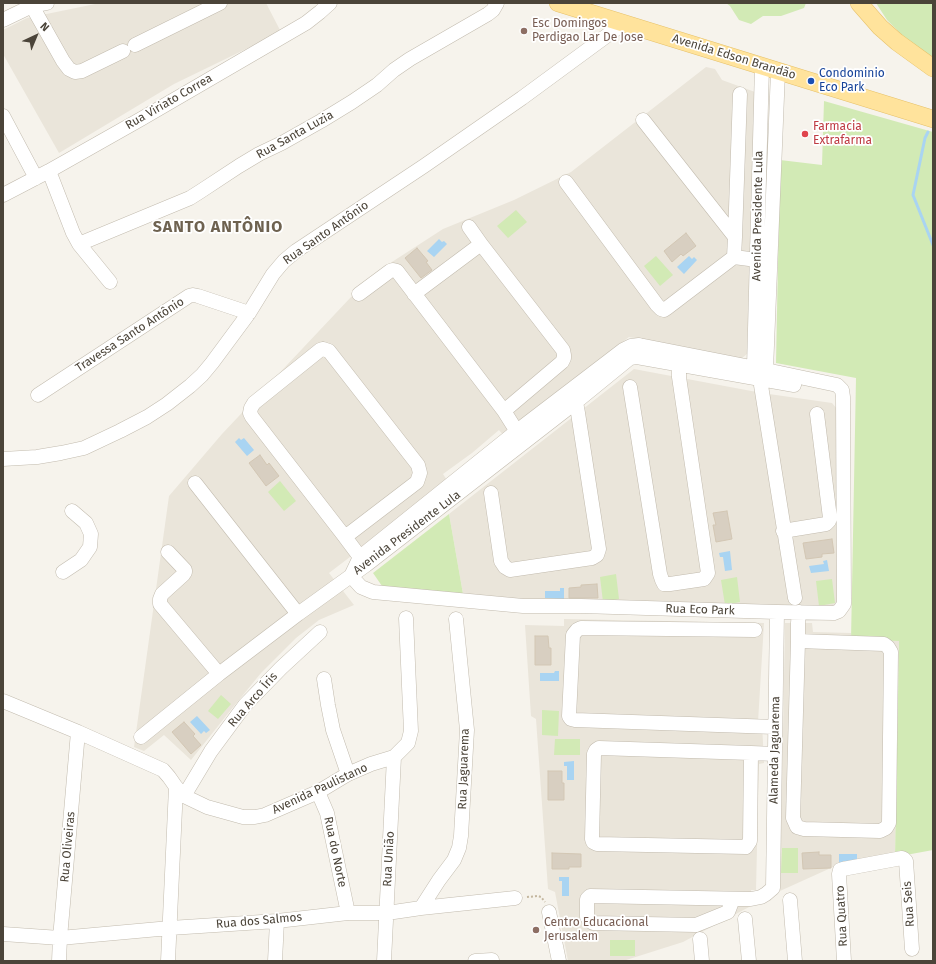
<!DOCTYPE html>
<meta charset="utf-8">
<style>
body{margin:0}
#map{position:relative;width:936px;height:964px;overflow:hidden;background:#f6f3ec;font-family:"Fira Sans",sans-serif}
canvas{display:block}
.frame{position:absolute;inset:0;border:4px solid #4b4439;pointer-events:none}
.north{position:absolute;left:16px;top:16px;width:40px;height:40px;-webkit-text-stroke:3px #fff;paint-order:stroke;rotate:44deg;font-size:11px;font-weight:700;line-height:16px;text-align:center;color:#4b4439}
.north::after{content:'';display:block;margin:auto;width:14px;height:18px;background:#4b4439;clip-path:polygon(50% 0,100% 100%,50% 72%,0 100%)}
</style>
<div id="map">
<canvas width="936" height="964"></canvas>
<div class="frame"></div>
<div class="north">N</div>
</div>
<script>
const c = document.querySelector('canvas').getContext('2d');
c.lineJoin = 'round';
function paint(path, color) { c.fillStyle = color; c.fill(path, 'evenodd'); }
const poly = rows => new Path2D(rows.map(r => 'M' + r).join(''));
function stroke(path, color, width, dash) { c.strokeStyle = color; c.lineWidth = width; c.lineCap = dash ? 'butt' : 'round'; c.setLineDash(dash || []); c.stroke(path); }
function drawText(font, color, halo, rows, align = 'center') {
  c.font = font + ' "Fira Sans",sans-serif'; c.lineWidth = 3.5; c.setLineDash([]); c.textBaseline = 'middle'; c.strokeStyle = halo; c.fillStyle = color; for (const [text, x, y, turn = 0] of rows) {
    c.save(); c.translate(x, y); c.rotate((+turn || 0) * Math.PI / 180); c.textAlign = isNaN(turn) ? turn : align; if (halo) c.strokeText(text, 0, 0); c.fillText(text, 0, 0); c.restore();
  }
}
const residential = poly([
 [100,3,266,3,281,32,174,84,59,153,3,54,3,30,27,18],
 [706,67,715,69,722,80,755,92,747,354,741,359,629,337,503,435,499,430,472,453,443,474,448,482,329,573,354,605,319,620,296,638,261,673,234,706,191,760,164,735,144,751,134,747,169,496,222,434,351,297,378,271,443,229,514,200,571,172],
 [634,369,762,393,832,403,838,410,837,609,518,601,463,594,449,514],
 [564,619,764,623,758,722,762,723,764,763,759,764,756,890,751,890,751,906,683,942,623,961,568,961,555,892,548,889,536,719,531,716,525,625,564,626],
 [785,623,812,623,813,632,851,633,852,640,899,641,895,857,833,867,780,891]
]);
const green = poly([
 [726,3,806,3,804,8,781,16,763,16,751,24,739,20,730,6],
 [876,3,933,3,933,63,922,55,887,20],
 [824,101,933,132,933,850,895,857,899,641,851,640,856,378,776,363,780,160,822,165],
 [516,210,527,222,508,238,497,226],
 [656,256,673,275,660,286,644,266],
 [280,481,296,501,284,511,268,492],
 [449,514,463,594,382,586,373,573],
 [616,574,619,599,603,602,600,577],
 [737,577,740,602,725,605,721,580],
 [832,579,835,603,819,606,816,581],
 [221,695,231,704,218,719,208,711],
 [542,710,559,711,558,736,542,735],
 [555,739,580,739,580,755,554,755],
 [782,848,798,848,798,873,781,873],
 [610,940,635,940,635,956,610,956]
]);
const water = poly([
 [439,239,442,242,444,241,447,244,434,257,427,251],
 [689,256,692,259,694,257,697,260,684,274,677,267],
 [239,438,241,440,244,438,254,450,247,456,235,442],
 [730,551,732,570,725,571,723,557,720,557,719,553],
 [827,560,829,571,811,573,809,566,824,564,823,561],
 [560,588,564,588,564,599,545,598,545,591,560,591],
 [555,671,559,671,559,681,540,681,540,673,554,673],
 [197,716,210,730,206,733,204,731,201,734,190,722],
 [574,761,574,780,567,780,567,766,564,766,564,762],
 [839,854,857,854,857,862,843,861,843,864,839,864],
 [559,877,569,877,569,896,562,896,562,881,559,881]
]);
const stream = poly([
 [928,132,925,138,913,195,933,245]
]);
const building = poly([
 [686,233,696,246,683,256,681,254,672,262,664,251,686,233],
 [417,248,428,261,426,262,432,270,421,278,405,258,417,248],
 [260,455,267,465,269,463,279,476,266,486,249,463,260,455],
 [727,511,732,539,716,542,713,525,716,525,713,513,727,511],
 [832,539,834,553,822,554,822,557,806,559,803,543,832,539],
 [597,584,598,598,569,598,569,588,581,587,581,585,597,584],
 [535,636,548,636,549,648,551,648,551,665,535,665,535,636],
 [184,722,195,734,193,736,201,745,191,754,172,732,184,722],
 [548,771,562,771,562,783,564,783,564,800,548,800,548,771],
 [819,852,819,855,831,855,831,868,803,869,802,853,819,852],
 [552,853,581,854,581,867,569,867,569,869,552,869,552,853]
]);
const path = poly([
 [527,897,538,896,541,897,545,902]
]);
const minor = poly([
 [32,6,63,61,69,69,75,72,82,71,123,51],
 [3,20,32,6,47,3],
 [135,45,220,3],
 [762,66,754,367,760,379,795,598],
 [3,116,36,178],
 [643,120,735,237],
 [49,171,73,233,79,244,110,282],
 [566,182,657,305,661,309,664,310,667,308,734,257,757,260],
 [3,195,49,171,141,119,306,23,320,12,330,3],
 [469,227,481,244,563,350,564,355,564,358,562,362,504,411],
 [79,244,190,198,201,191,239,166,259,154,282,143,321,121,352,102,377,85,394,70,410,59,488,14,493,10,497,3],
 [734,257,735,237,740,94],
 [359,294,390,271,393,270,397,271,504,411,521,438],
 [414,294,481,244],
 [639,345,766,370,837,385,842,390,843,397,844,604,839,611,834,613,777,612,581,606,523,606,373,592,361,587,351,576,360,557,517,431,623,350,631,346,639,345],
 [323,349,329,351,418,465,420,473,417,482,345,537,252,417,250,413,251,408,254,403,320,350,323,349],
 [761,377,766,370,778,71],
 [630,387,660,574,662,580,664,584,670,584,704,579,708,573,679,377,679,357],
 [38,395,189,296,193,295,198,296,249,313],
 [3,459,37,457,61,453,84,448,120,431,147,417,167,404,190,386,202,375,212,363,249,313,273,274,284,261,296,251,424,166,522,98,624,23],
 [195,483,298,614],
 [491,493,501,561,505,567,510,570,592,558,597,555,599,549,578,413,576,402,571,396],
 [783,531,826,524,829,521,830,518,817,414],
 [345,537,366,565],
 [168,552,185,570,185,572,183,575,162,594,160,599,160,604,219,674],
 [63,572,81,560,90,547,91,534,86,523,72,511],
 [755,630,581,628,577,630,573,635,569,716,571,719,575,720,775,727],
 [798,641,884,644,888,647,891,652,889,823,886,828,880,831,804,829,797,827,793,818,798,641,798,623,799,612],
 [324,679,328,705,333,730,348,774],
 [3,701,78,732,154,766,163,770,169,777,176,787,184,796,207,807,243,817,255,817,265,815,318,792,348,774,371,764,394,757,408,743,411,731,406,618],
 [141,737,219,674,298,614,366,565,576,402,630,358,637,357,794,385],
 [751,753,750,841,746,847,597,844,593,842,592,839,594,754,596,750,599,748,751,753,775,754],
 [318,792,327,813,348,913],
 [184,796,211,751,245,705,281,668,320,632],
 [733,899,728,912,696,925,593,923,590,921,587,917,587,899,590,896,751,899,761,897,766,894,773,888,777,612],
 [790,900,795,961],
 [421,908,439,880,454,860,459,848,461,836,467,730,456,619],
 [549,912,559,961],
 [745,919,749,961],
 [3,934,60,938,170,928,277,921,348,913,387,913,421,908,515,898],
 [700,939,702,961],
 [59,961,60,938,78,732],
 [168,961,176,787],
 [275,961,277,921],
 [384,961,394,757],
 [475,961,492,960],
 [844,961,839,874,840,870,843,869,902,858,904,859,906,861,912,949]
]);
const major = poly([
 [558,3,933,119],
 [859,3,880,27,897,42,933,68]
]);
const markers = [
 [524,31,4,"#8d6e63"],
 [811,81,4,"#1a4fb4"],
 [805,134,4,"#e0444e"],
 [536,930,4,"#8d6e63"]
];
const educationNames = [
 ["Esc Domingos",532,24],
 ["Perdigao Lar De Jose",532,38],
 ["Centro Educacional",544,923],
 ["Jerusalem",544,937]
];
const streetNames = [
 ["Avenida Edson Brandão",734,57,17],
 ["Rua Viriato Correa",169,102,-30],
 ["Rua Santa Luzia",295,135,-29],
 ["Avenida Presidente Lula",758,216,-89],
 ["Rua Santo Antônio",326,233,-35],
 ["Travessa Santo Antônio",130,335,-33],
 ["Avenida Presidente Lula",407,533,-37],
 ["Rua Eco Park",700,610,2],
 ["Rua Arco Íris",253,700,-49],
 ["Alameda Jaguarema",775,750,-89],
 ["Rua Jaguarema",464,769,-88],
 ["Avenida Paulistano",320,789,-25],
 ["Rua Oliveiras",68,847,-85],
 ["Rua do Norte",335,852,78],
 ["Rua União",389,859,-87],
 ["Rua Seis",909,904,-94],
 ["Rua Quatro",842,916,-93],
 ["Rua dos Salmos",259,921,-5]
];
const transitNames = [
 ["Condominio",819,74],
 ["Eco Park",819,88]
];
const healthNames = [
 ["Farmacia",813,127],
 ["Extrafarma",813,141]
];
const districtNames = [
 ["SANTO ANTÔNIO",218,228]
];
paint(residential, '#eae5da');
paint(green, '#d2eab5');
paint(water, '#a9d4f2');
stroke(stream, '#a9d4f2', 3);
paint(building, '#d8cfc1');
stroke(building, '#d3c7b4', 1);
stroke(minor, '#c2bbae', 15);
stroke(major, '#e6c16a', 18);
stroke(path, '#c4b79f', 2, [2, 2]);
stroke(minor, '#fff', 14);
stroke(major, '#ffe39c', 17);
for (const [x, y, r, color] of markers) { const dot = new Path2D(); dot.arc(x, y, r, 0, 2 * Math.PI); c.fillStyle = color; c.fill(dot); stroke(dot, '#fff', 1.5); }
drawText('12px', '#785e54', '#fff', educationNames, 'left');
drawText('12px', '#4b4439', '#fff', streetNames);
drawText('12px', '#164399', '#fff', transitNames, 'left');
drawText('12px', '#be3a42', '#fff', healthNames, 'left');
c.letterSpacing = '1px';
drawText('bold 16px', '#6e6250', '#fff', districtNames);
c.letterSpacing = '0px';
</script>
